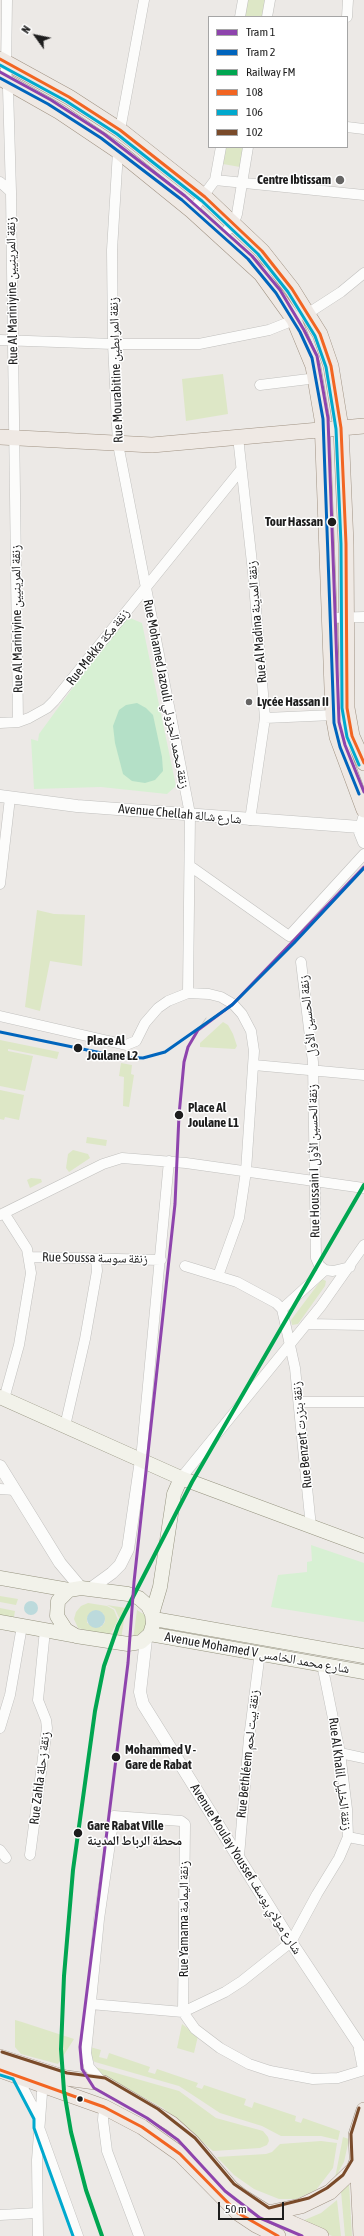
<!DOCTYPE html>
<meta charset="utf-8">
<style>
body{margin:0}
#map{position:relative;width:364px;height:2236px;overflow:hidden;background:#ece9e6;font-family:"Asap Condensed",sans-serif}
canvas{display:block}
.legend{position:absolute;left:208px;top:16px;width:140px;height:132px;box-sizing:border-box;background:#fff;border:1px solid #a5a5a5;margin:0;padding:5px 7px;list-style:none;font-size:12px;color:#1d1d1d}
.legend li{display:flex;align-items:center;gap:8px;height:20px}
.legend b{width:20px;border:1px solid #a5a5a5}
.north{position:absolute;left:16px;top:16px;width:40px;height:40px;-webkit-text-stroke:3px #fff;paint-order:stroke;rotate:303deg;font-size:11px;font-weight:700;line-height:16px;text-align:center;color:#1d1d1d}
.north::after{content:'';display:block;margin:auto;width:14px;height:18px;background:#1d1d1d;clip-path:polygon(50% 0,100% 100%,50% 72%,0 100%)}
.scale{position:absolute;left:218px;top:2202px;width:66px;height:18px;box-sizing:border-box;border:2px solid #1d1d1d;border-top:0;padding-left:5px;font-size:12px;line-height:14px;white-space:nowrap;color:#1d1d1d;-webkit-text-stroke:3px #fff;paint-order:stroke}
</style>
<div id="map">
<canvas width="364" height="2236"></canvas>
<ul class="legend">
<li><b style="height:5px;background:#8e44ad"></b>Tram 1</li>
<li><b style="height:5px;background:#0065bd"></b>Tram 2</li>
<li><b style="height:5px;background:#00a651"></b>Railway FM</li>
<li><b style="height:5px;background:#f26522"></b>108</li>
<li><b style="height:5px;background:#00a9ce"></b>106</li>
<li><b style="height:5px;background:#7a4b2a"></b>102</li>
</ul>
<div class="north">N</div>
<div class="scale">50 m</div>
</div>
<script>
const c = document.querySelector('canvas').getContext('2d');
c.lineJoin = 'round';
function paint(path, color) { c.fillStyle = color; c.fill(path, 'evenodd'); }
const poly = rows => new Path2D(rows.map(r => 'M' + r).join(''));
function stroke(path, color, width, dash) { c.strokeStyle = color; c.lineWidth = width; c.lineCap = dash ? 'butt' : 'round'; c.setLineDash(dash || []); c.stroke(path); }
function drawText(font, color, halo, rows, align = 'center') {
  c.font = font + ' "Asap Condensed","Noto Naskh Arabic",sans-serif'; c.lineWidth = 3; c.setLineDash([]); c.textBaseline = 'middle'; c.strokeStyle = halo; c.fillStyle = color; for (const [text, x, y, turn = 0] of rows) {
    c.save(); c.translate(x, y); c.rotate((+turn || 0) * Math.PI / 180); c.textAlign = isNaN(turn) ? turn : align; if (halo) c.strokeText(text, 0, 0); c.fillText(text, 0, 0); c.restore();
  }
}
const grass = poly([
 [246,0,266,0,263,17,243,17],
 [225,147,243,147,240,167,223,164],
 [223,374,228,414,186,421,182,379],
 [37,910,54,914,85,915,82,966,50,961,40,1011,25,1007],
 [223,1022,228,1025,233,1034,237,1046,235,1049,200,1047,200,1043],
 [0,1040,59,1052,57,1059,8,1049,8,1051,33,1056,25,1091,0,1086],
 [121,1063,132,1065,131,1074,134,1075,129,1107,123,1106,124,1077,119,1076],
 [0,1090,24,1095,19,1120,5,1117,4,1120,0,1119],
 [87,1137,107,1140,106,1146,86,1143],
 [73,1150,88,1154,90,1158,69,1172,66,1168,68,1154],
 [31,1178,41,1179,42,1182,30,1188,27,1180],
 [322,1279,326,1281,325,1286,298,1324,292,1325,291,1320],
 [0,1596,18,1599,16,1605,0,1602],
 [88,1603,107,1606,114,1610,118,1620,112,1632,107,1635,78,1628,74,1619,76,1612,81,1606],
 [103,1613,105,1622,101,1627,87,1623,87,1617],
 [107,1605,126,1608,121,1639,110,1635,117,1629,120,1620,115,1609],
 [0,1608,15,1611,14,1617,0,1615],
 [137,1610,145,1615,147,1628,133,1640],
 [15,2020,22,2022,74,2039,58,2064,21,2054,15,2047],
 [182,2024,198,2036,194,2053,177,2048],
 [90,2047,101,2050,99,2057,107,2059,109,2053,150,2067,148,2072,155,2074,157,2069,198,2083,196,2087,202,2089,204,2085,246,2099,244,2105,252,2108,254,2102,296,2116,295,2121,301,2123,303,2118,340,2131,338,2140,321,2136,281,2136,262,2126,220,2113,179,2086,95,2062,91,2059],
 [95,2067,179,2091,216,2118,263,2131,268,2137,269,2141,267,2145,260,2148,213,2151,163,2108,101,2074],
 [343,2137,349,2139,344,2162,335,2178],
 [321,2141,337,2143,333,2168,316,2190,296,2199,279,2199,254,2189,234,2175,217,2157,266,2154,272,2152,280,2144],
 [349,2183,352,2236,345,2236,341,2191],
 [337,2200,341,2236,332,2236,302,2221,321,2213]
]);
const park = poly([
 [125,616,142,623,176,786,167,794,101,787,34,789,31,739,38,741,39,734],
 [311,1545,364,1563,364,1622,271,1607,278,1575,307,1572,307,1562,312,1561]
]);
const pitch = poly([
 [137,703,146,708,153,715,162,757,163,771,155,780,145,783,132,781,123,774,115,743,113,726,119,710,126,705]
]);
const water = poly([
 '24 1608a7 7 0 1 1 14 0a7 7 0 1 1-14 0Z',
 '87 1619a9 9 0 1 1 18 0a9 9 0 1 1-18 0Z'
]);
const minor = poly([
 [7,0,6,70,8,88,11,192,18,722],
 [240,17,243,0],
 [267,17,270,0],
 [347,17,348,0],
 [347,127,364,129],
 [120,130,144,0],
 [118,151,112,250,113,344,118,444,190,814,188,993],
 [215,180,364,195],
 [0,182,11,192],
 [192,211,215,180,221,147],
 [221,237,234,223,237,214,248,147],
 [307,314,341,292,364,273],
 [0,340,113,344,199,344,269,330,294,320],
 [260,385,317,378],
 [238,437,253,572,265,718,250,820],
 [330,618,364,617],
 [265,718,333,715],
 [0,723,18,722,29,718,47,708,54,701,240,471],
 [190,866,289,936,364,854],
 [0,884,10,798],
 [301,962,313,1062,316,1258,319,1265,325,1270,333,1271,350,1267],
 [0,1016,126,1045,136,1041,145,1023,158,1008,168,1001,188,993,209,994,221,997,233,1004,242,1014,251,1031,254,1051,246,1171,239,1218,218,1276],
 [254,1065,364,1075],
 [4,1213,27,1249,31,1273,19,1345,4,1399],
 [0,1215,103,1164,122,1158,186,1163,364,1188],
 [29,1257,161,1260],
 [185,1266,237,1282,276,1303,282,1309,295,1368,311,1527],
 [282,1309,325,1270],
 [306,1324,364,1325],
 [299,1402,364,1402],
 [65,1426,85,1339,97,1271,96,1259],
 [141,1460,169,1161],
 [181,1478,321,1306,364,1245],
 [0,1489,15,1490],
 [0,1728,10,1695,22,1626],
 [340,1753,364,1758],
 [348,1837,364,1840],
 [0,1850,6,1858],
 [30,1855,47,1728,46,1720,38,1700,45,1630],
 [239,1856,249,1738,260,1652],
 [90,2004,183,2012,225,1992,242,1981,291,1942,317,1894,339,1858,348,1837,347,1809,340,1753,322,1664],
 [183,2012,195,2029,220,2048,249,2064,270,2071,313,2079,338,2078,364,2070],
 [16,2075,39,2118],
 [103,2083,89,2067,86,2053,99,1919,114,1816,181,1821,185,1824,183,2012],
 [104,2107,103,2120,107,2151,139,2236],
 [40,2130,78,2236],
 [0,2215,37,2213],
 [38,2236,37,2160,43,2080]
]);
const tertiary = poly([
 [0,796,77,806,360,827],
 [364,818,360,832,364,842],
 [0,1466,60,1563,81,1588],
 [90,1589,112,1573,120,1565,128,1549,141,1460],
 [146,1639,140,1692,143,1704,291,1942,364,2052],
 [360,2049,364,2069]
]);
const secondary = poly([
 [0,1397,181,1478,364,1546],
 [0,1578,69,1590],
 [81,1588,128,1594,139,1598,148,1606,152,1614,153,1624,150,1634,141,1642,128,1644,76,1636,66,1630,57,1616,58,1601,69,1590,81,1588],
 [152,1614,160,1587,174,1494,181,1478],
 [154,1619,364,1656],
 [0,1622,72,1635],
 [150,1634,364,1672]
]);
const primary = poly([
 [0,59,69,97,120,130,205,197,262,251,292,289,320,334,331,366,341,428,346,544,347,708,352,736,364,763],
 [0,78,60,112,118,151,192,211,261,274,294,320,313,366,322,419,333,715,337,737,364,810],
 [0,437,152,445,364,426],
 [0,2057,66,2078,103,2083,172,2124,192,2142,231,2188,241,2196,268,2213,321,2236],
 [0,2070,104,2107,142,2127,180,2154,238,2213,256,2225,278,2236],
 [268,2213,301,2206,330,2192,354,2169,364,2142],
 [361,2236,356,2135,364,2110]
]);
const tram = poly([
 [198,1030,206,1018]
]);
const bus1 = poly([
 [0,59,69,97,120,130,205,197,262,251,292,289,320,334,331,366,341,428,346,544,347,708,352,736,364,763],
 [0,2070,104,2107,142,2127,180,2154,238,2213,278,2236]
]);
const bus2 = poly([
 [0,65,66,101,117,134,202,201,258,254,288,292,315,336,326,367,336,429,341,544,342,708,347,737,359,765],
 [0,2075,13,2079,34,2119,34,2128,73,2236]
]);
const bus3 = poly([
 [2,2052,67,2073,105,2078,158,2109,195,2138,234,2184,269,2208,309,2198,327,2188,343,2175,352,2160,351,2134,359,2108]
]);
const rail1 = poly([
 [102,2236,86,2190,71,2132,64,2091,61,2049,64,1976,73,1870,95,1711,104,1666,118,1626,192,1482,364,1185]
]);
const tram1 = poly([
 [0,72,51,100,104,134,185,196,252,256,280,290,304,330,317,356,328,418,339,722,345,745,364,792],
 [302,2236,260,2218,225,2191,178,2140,147,2118,94,2088,82,2069,80,2047,128,1663,134,1582,175,1204,179,1115,184,1062,188,1047,198,1030,233,1004,364,867]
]);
const tram2 = poly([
 [0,78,48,104,101,138,182,200,248,259,276,293,300,332,312,358,323,419,334,723,340,747,359,794],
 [0,1032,121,1057,143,1058,165,1052,232,1005,294,943,364,868]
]);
const markers = [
 [340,180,5,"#656463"],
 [332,522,5,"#1d1d1d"],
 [249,702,4,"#656463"],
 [78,1048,5,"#1d1d1d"],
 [179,1115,5,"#1d1d1d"],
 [116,1757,5,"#1d1d1d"],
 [78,1833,5,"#1d1d1d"],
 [80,2099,3.5,"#1d1d1d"]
];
const poiNames = [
 ["Centre Ibtissam",331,180],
 ["Lycée Hassan II",257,702,"left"]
];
const streetNames = [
 ["Rue Al Mariniyine زنقة المرينيين",12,291,-91],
 ["Rue Mourabitine زنقة المرابطين",116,370,-92],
 ["Rue Al Mariniyine زنقة المرينيين",17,619,-91],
 ["Rue Al Madina زنقة المدينة",257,622,-95],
 ["Rue Mekka زنقة مكة",98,647,-52],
 ["Rue Mohamed Jazouli زنقة محمد الجزولي",166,694,79],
 ["Avenue Chellah شارع شالة",180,814,5],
 ["زنقة الحسين الأول",308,1016,-96],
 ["Rue Houssain I زنقة الحسين الأول",314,1161,-91],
 ["Rue Soussa زنقة سوسة",95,1258,1],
 ["Rue Benzert زنقة بنزرت",302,1435,-96],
 ["Avenue Mohamed V شارع محمد الخامس",257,1653,10],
 ["Rue Bethléem زنقة بيت لحم",248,1754,-84],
 ["Rue Al Khalil زنقة الخليل",340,1774,83],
 ["Rue Zahla زنقة زحلة",40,1778,-83],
 ["Avenue Moulay Youssef شارع مولاي يوسف",246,1869,58],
 ["Rue Yamama زنقة اليمامة",184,1919,-90]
];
const stopNames = [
 ["Tour Hassan",323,522,"right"],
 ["Place Al",87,1041],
 ["Joulane L2",87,1056],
 ["Place Al",188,1108],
 ["Joulane L1",188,1123],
 ["Mohammed V -",125,1750],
 ["Gare de Rabat",125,1765],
 ["Gare Rabat Ville",87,1826],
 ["محطة الرباط المدينة",87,1841]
];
paint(grass, '#dde7c6');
paint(park, '#d7f0d3');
paint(pitch, '#b4e0c7');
paint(water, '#bcdadc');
stroke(minor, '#c1c0be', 11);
stroke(tertiary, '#c1c0be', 13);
stroke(secondary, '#95937f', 15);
stroke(primary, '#a09384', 16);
stroke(minor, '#fcfcfb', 10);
stroke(tertiary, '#fcfcfb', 12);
stroke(secondary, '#f2f2ea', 14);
stroke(primary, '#efe9e4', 15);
stroke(tram, '#cacac9', 1);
stroke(bus1, '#f26522', 3);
stroke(bus2, '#00a9ce', 3);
stroke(bus3, '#7a4b2a', 3);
stroke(rail1, '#00a651', 4);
stroke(tram1, '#8e44ad', 3);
stroke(tram2, '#0065bd', 3);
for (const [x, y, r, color] of markers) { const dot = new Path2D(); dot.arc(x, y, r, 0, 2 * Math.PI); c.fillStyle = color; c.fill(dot); stroke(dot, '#fff', 1.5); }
drawText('bold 13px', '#1d1d1d', '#fff', poiNames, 'right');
drawText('13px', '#1d1d1d', '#fff', streetNames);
drawText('bold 13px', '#1d1d1d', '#fff', stopNames, 'left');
</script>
